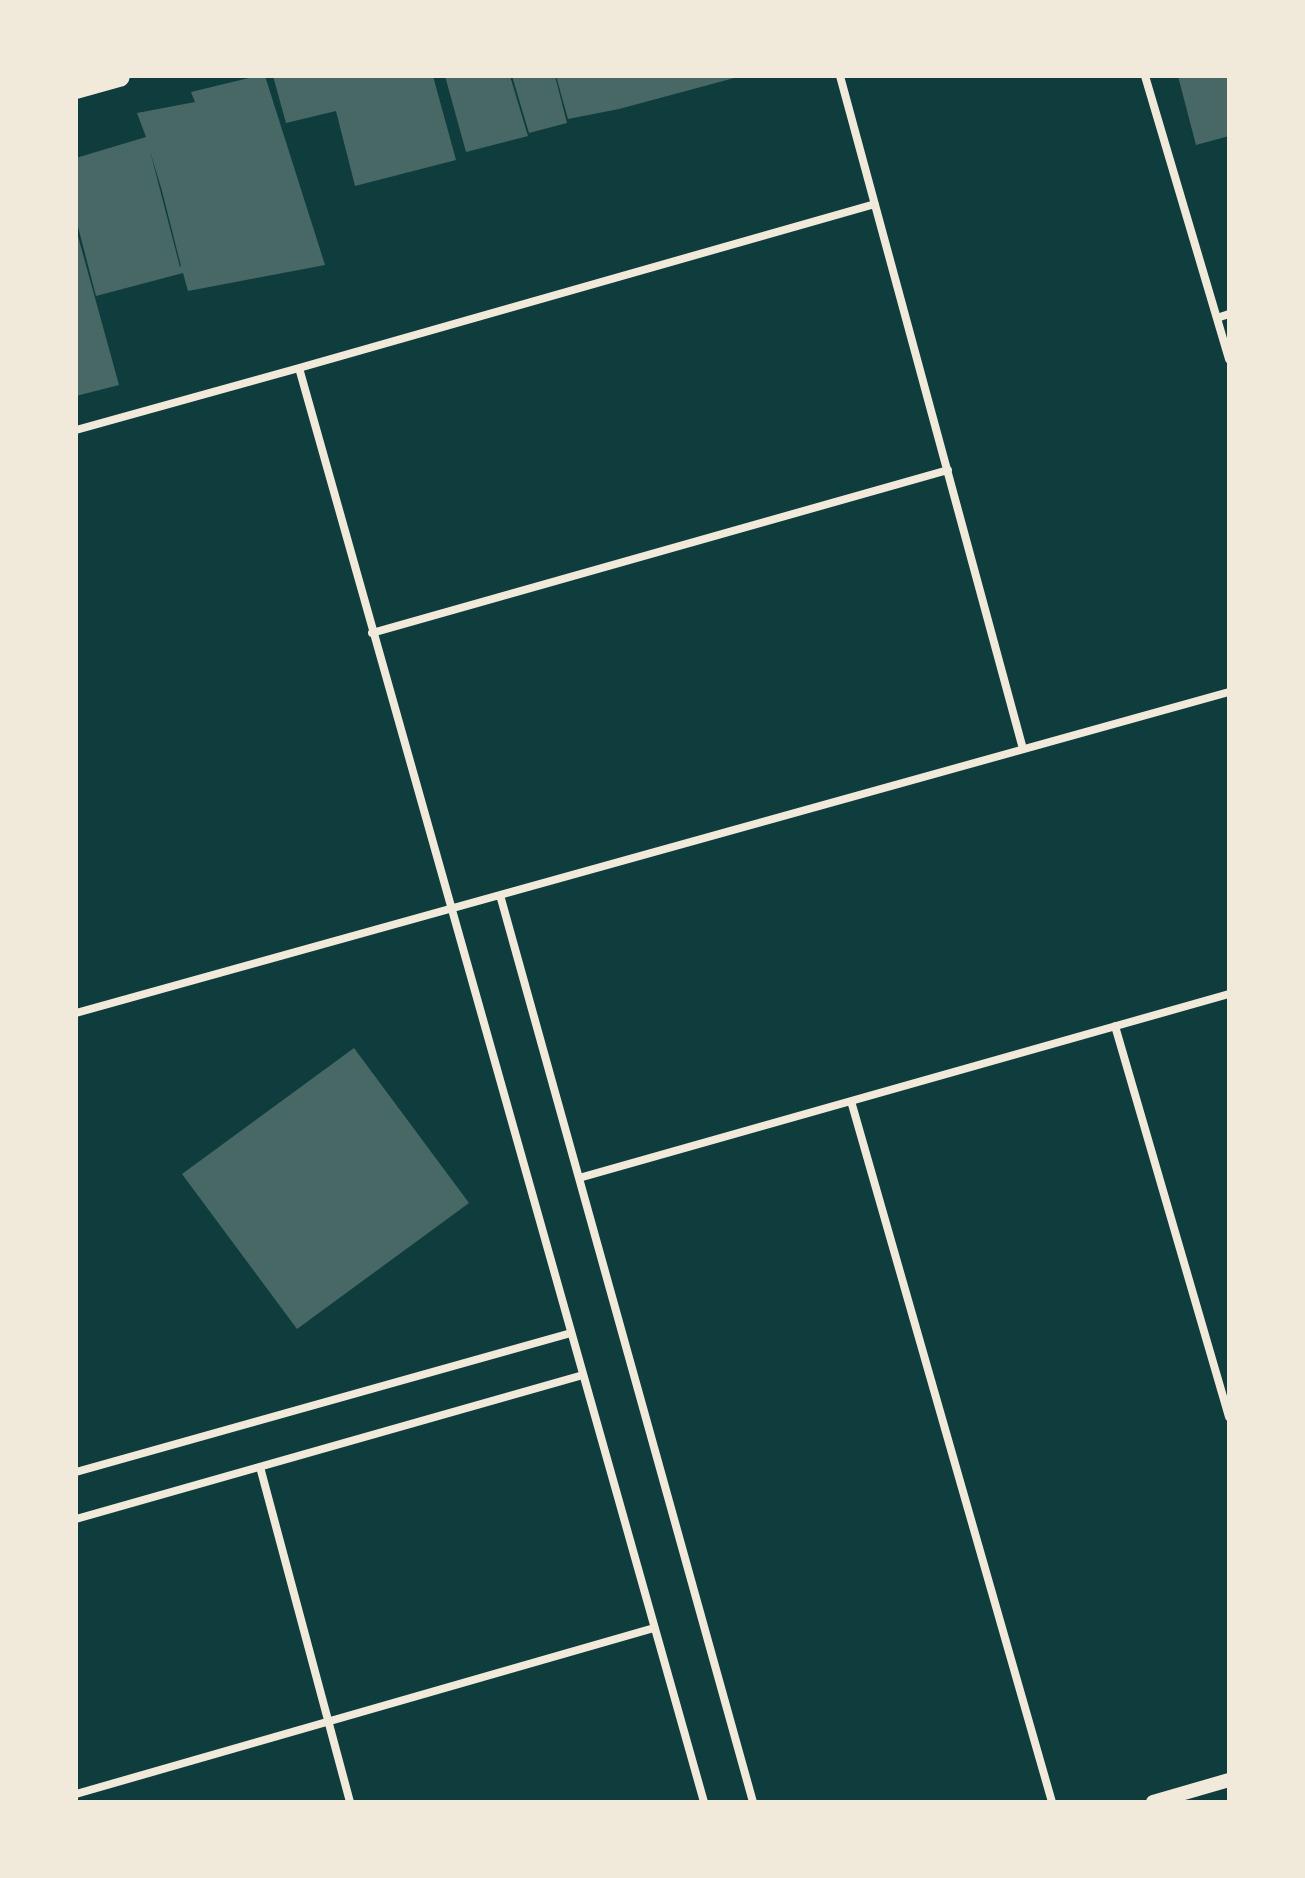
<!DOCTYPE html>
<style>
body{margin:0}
#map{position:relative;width:1305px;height:1878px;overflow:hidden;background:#0f3d3e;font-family:"Archivo Narrow",sans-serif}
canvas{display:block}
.frame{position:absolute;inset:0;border:78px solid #f1e9da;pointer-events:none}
</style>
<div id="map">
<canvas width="1305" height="1878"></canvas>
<div class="frame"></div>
</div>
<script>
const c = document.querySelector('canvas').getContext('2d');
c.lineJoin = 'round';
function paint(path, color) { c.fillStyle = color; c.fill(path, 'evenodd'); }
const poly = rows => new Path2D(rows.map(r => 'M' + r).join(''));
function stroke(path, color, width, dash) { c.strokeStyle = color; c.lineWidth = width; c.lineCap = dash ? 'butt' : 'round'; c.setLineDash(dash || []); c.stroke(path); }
const building = poly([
 [257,76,265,76,325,265,188,291,183,273,96,296,76,219,76,158,146,137,137,113,195,102,191,92],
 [150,151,162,191,181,266,180,267],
 [273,76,433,76,456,160,355,186,336,111,286,123],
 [445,76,510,76,528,136,466,152],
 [512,76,555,76,567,123,529,133],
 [556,76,738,76,738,77,619,109,568,119],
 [1178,76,1229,76,1229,136,1196,145],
 [76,229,119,385,76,396],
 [354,1048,469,1203,297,1329,182,1174]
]);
const minor = poly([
 [840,76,1023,749],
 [1145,76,1229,359],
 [1217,318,1229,314],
 [76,430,299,368],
 [372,633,948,470],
 [500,895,753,1802],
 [76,1013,1229,692],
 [1115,1026,1229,1417],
 [851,1101,1052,1802],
 [579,1178,1229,994],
 [260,1467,350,1802],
 [76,1472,571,1333],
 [76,1519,583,1375],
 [76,1794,654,1628],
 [704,1802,299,368,875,204]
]);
const tertiary = poly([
 [1153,1802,1229,1780]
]);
const trunk = poly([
 [76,88,119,76]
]);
paint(building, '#486865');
stroke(minor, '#f1e9da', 8);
stroke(tertiary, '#f1e9da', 14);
stroke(trunk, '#f1e9da', 22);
</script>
